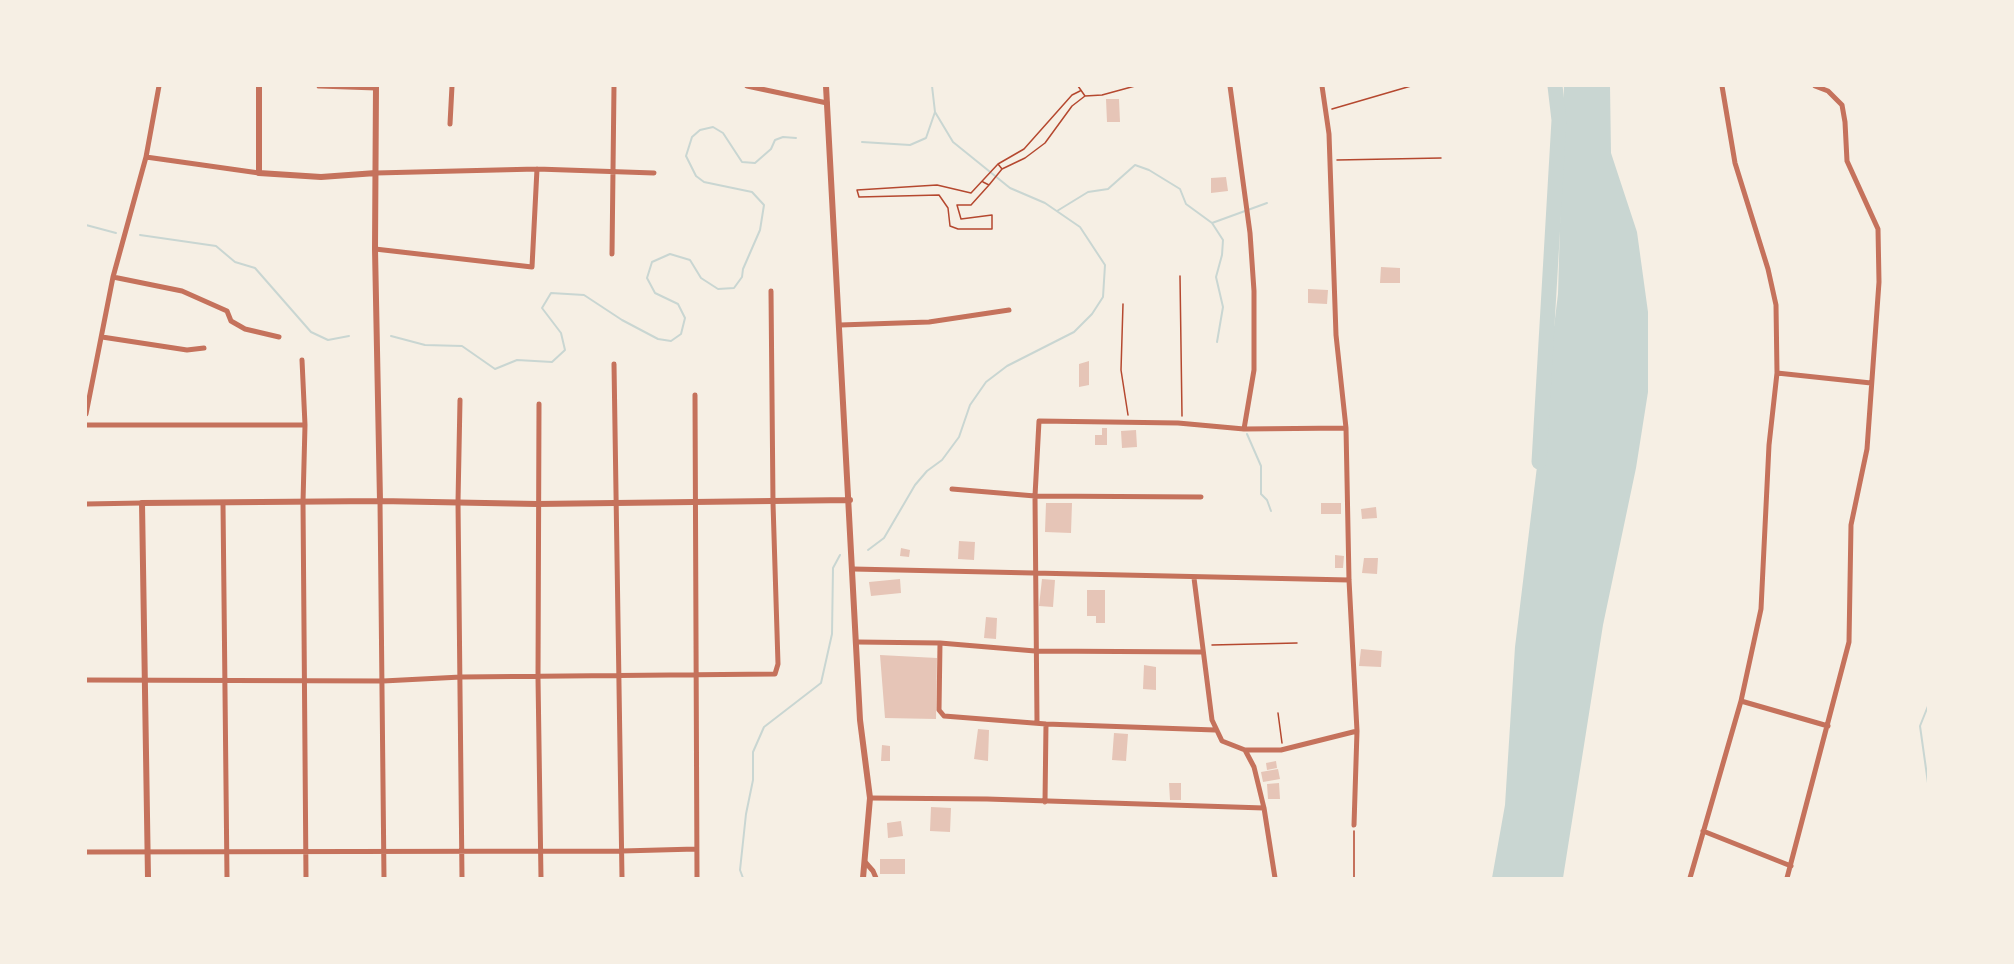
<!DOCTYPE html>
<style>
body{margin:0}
#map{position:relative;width:2014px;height:964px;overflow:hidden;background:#f6efe4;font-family:"DM Sans",sans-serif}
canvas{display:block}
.frame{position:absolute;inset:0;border:87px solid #f6efe4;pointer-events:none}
</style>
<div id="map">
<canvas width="2014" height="964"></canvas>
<div class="frame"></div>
</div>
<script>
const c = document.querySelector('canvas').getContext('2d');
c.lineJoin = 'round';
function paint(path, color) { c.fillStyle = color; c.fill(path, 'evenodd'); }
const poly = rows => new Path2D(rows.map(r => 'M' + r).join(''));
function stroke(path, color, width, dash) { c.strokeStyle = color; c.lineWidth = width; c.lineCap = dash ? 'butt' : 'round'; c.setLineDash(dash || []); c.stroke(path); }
const water = poly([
 [1564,86,1610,86,1611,153,1637,232,1648,312,1648,392,1636,468,1603,625,1563,878,1492,878,1505,805,1515,647,1558,294]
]);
const stream = poly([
 [862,142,910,145,926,138,935,112],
 [1057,211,1088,192,1108,189,1135,165,1149,170,1180,189,1186,204,1212,223,1223,240,1222,255,1216,277,1223,307,1217,342],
 [1212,223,1267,203],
 [86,225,116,233],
 [140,235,216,246,235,262,255,268,311,332,328,340,349,336],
 [391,336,425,345,462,346,495,369,517,360,552,362,565,350,561,333,542,308,551,293,584,295,622,320,658,339,671,341,681,334,685,318,678,304,655,293,647,278,652,262,670,254,690,260,701,278,718,289,734,288,742,277,743,269,760,230,764,205,752,192,704,182,696,176,686,156,692,137,700,130,713,127,723,133,742,162,755,163,771,149,775,140,783,137,796,138],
 [1247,434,1261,466,1261,494,1267,500,1271,511],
 [868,550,884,538,915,485,927,471,942,460,959,437,970,405,986,382,1007,366,1074,332,1092,314,1103,297,1105,265,1080,227,1045,203,1010,188,953,142,935,112,932,86],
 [1928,706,1920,726,1928,783],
 [743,878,740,870,746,814,753,780,753,752,764,727,821,683,832,634,833,568,840,555]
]);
const river = poly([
 [1539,462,1559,120,1555,86]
]);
const building = poly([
 [1106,99,1119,99,1120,122,1107,122],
 [1226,177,1228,191,1211,193,1211,178],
 [1381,267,1400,268,1400,283,1380,283],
 [1308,289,1328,290,1327,304,1308,303],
 [1089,361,1089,385,1079,387,1079,364],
 [1102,428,1107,428,1107,445,1095,445,1095,435,1102,435],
 [1136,430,1137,447,1122,448,1121,431],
 [1046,503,1072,503,1071,533,1045,532],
 [1321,503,1341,503,1341,514,1321,514],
 [1376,507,1377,518,1362,519,1361,509],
 [959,541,975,542,974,560,958,559],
 [901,548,910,550,909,557,900,556],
 [1335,555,1344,556,1343,568,1335,568],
 [1364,558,1378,558,1377,574,1362,573],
 [900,579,901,593,871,596,869,582],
 [1042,579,1055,580,1053,607,1039,606],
 [1087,590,1105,590,1105,623,1096,623,1096,616,1087,616],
 [986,617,997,618,996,639,984,638],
 [1361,649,1382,651,1381,667,1359,666],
 [880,655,937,658,936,719,885,718],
 [1144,665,1156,667,1156,690,1143,689],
 [978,729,989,730,988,761,974,759],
 [1114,733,1128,734,1126,761,1112,760],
 [882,745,890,746,890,761,881,761],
 [1276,761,1277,768,1267,770,1266,763],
 [1278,769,1280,779,1263,782,1261,772],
 [1169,783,1181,783,1181,800,1170,800],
 [1279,783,1280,799,1268,799,1267,784],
 [931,807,951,808,950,832,930,831],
 [901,821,903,836,888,838,887,823],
 [880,859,905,859,905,874,880,874]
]);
const path = poly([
 [1078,86,1085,96],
 [1332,109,1411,86],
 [1337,160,1441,158],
 [998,164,1024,149,1072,95,1080,91],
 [1002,169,1025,158,1045,143,1072,106,1085,96,1102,95,1135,86],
 [983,182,989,185,1002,169,998,164,971,193,937,185,857,190,859,197,939,195,948,208,950,226,958,229,992,229,992,215,961,219,957,205,971,205,989,185],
 [1180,276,1182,416],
 [1123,304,1121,370,1128,415],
 [1212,645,1297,643],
 [1278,713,1282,743],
 [1354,878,1354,831]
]);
const minor = poly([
 [319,86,376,88],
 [747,86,827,103],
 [1230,86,1250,233,1254,291,1254,370,1244,429],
 [1322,86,1329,134,1336,335,1346,428,1349,580,1357,731,1354,825],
 [450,124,452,86],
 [146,157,259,173],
 [376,173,537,169,654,173],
 [375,249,532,267,537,169],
 [612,254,614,86],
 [113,277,182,291,227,311,231,321,245,329,279,337],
 [840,325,929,322,1009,310],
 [102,337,187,350,204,348],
 [302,360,305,425,303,502,306,878],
 [614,364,622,878],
 [1777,373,1871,383],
 [695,395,697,878],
 [460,400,458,502,462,878],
 [539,404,538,678,541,878],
 [86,414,113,277,146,157,159,86],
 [86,425,305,425],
 [952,489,1035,496,1201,497],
 [380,501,384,878],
 [86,504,142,503],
 [223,504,227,878],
 [853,569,1349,580],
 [1194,578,1212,720,1222,741,1245,750,1281,750,1357,731],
 [857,642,940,643,1035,651,1201,652],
 [940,643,939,710,944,716,1046,724,1215,730],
 [86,680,383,681,461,677,775,674,778,664,773,503,771,291],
 [1741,701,1828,726],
 [1037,722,1035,496,1039,421,1178,423,1244,429,1346,428],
 [1245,750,1254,767,1264,808,1275,878],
 [870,798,987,799,1264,808],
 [1045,802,1046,724],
 [1703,831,1791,866],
 [86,852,622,851,696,849],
 [866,863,873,871,876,878],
 [1690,878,1741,701,1761,609,1769,445,1777,373,1776,305,1768,269,1735,163,1722,86],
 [1787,878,1849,642,1851,525,1867,449,1879,282,1878,229,1847,161,1845,122,1842,105,1828,91,1815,86]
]);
const tertiary = poly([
 [259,86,259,173,321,177,376,173],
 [376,86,375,249,380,501],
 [826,86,860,720,870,798,863,878],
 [148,878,142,503,380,501,537,504,850,500]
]);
paint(water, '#c9d6d2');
stroke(stream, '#c9d6d2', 2);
stroke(river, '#c9d6d2', 15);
paint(building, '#e6c5b7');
stroke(path, '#b5482f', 1.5);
stroke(minor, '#c5725c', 5);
stroke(tertiary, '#c5725c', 6);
</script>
